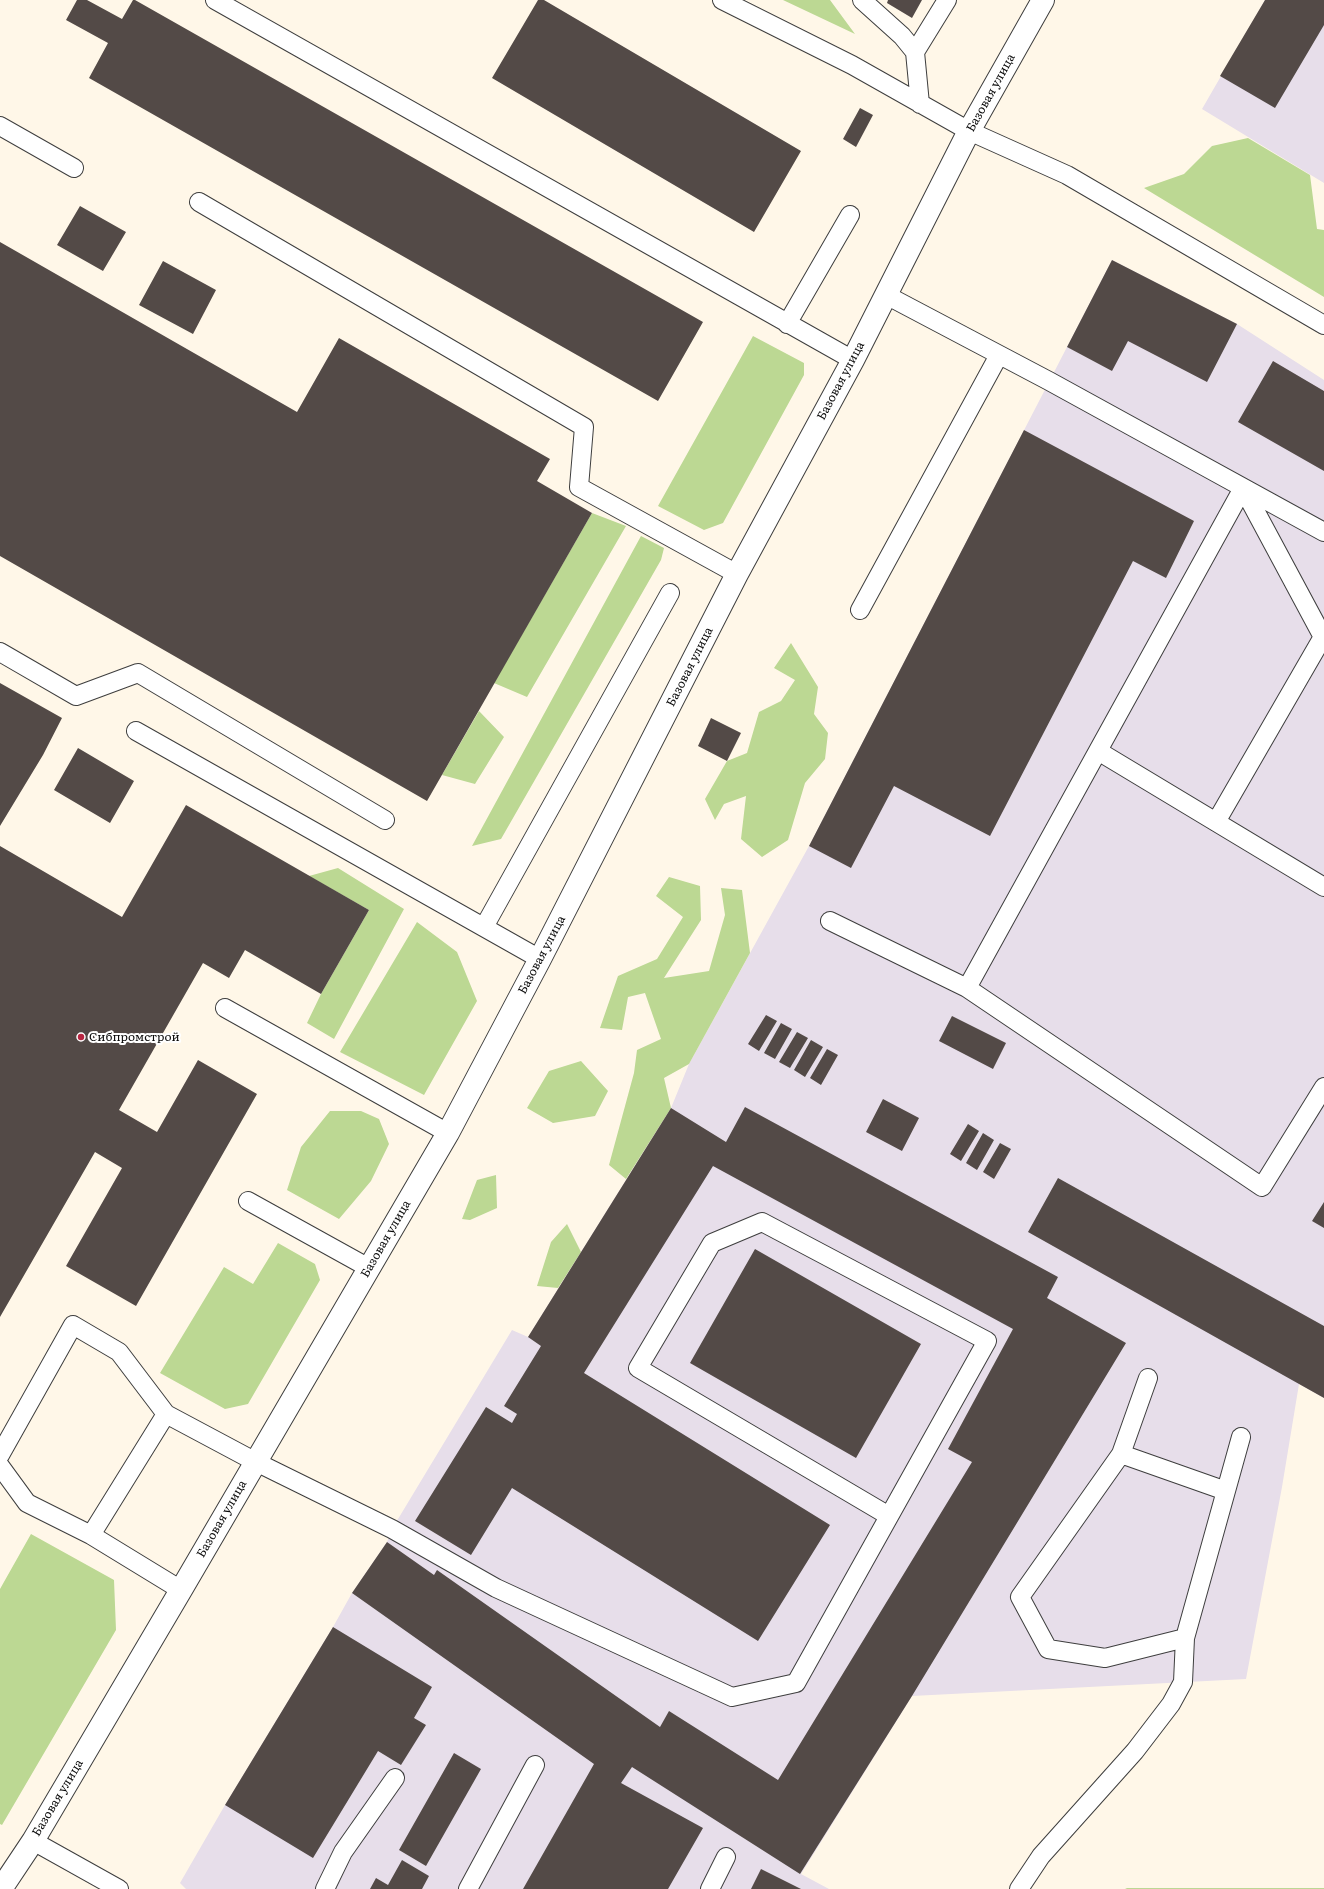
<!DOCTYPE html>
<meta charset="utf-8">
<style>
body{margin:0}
canvas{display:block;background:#fff7e8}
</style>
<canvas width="1324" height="1889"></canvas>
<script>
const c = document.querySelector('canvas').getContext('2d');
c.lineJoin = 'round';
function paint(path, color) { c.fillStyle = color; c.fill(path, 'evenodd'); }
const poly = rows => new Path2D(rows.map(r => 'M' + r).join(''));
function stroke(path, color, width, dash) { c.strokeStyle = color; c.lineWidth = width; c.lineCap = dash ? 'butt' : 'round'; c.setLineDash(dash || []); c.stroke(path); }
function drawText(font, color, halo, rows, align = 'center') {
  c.font = font + ' Literata,serif'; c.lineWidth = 4; c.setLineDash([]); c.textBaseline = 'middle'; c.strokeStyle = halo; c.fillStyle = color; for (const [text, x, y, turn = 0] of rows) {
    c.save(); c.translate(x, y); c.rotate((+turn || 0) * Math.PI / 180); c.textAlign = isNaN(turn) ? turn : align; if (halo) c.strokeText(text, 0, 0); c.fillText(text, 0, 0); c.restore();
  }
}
const industrial = poly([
 [1265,0,1324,0,1324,183,1202,109],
 [1112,260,1237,324,1324,380,1324,1398,1299,1384,1282,1487,1246,1679,912,1696,801,1874,829,1889,186,1889,180,1883,225,1805,333,1627,352,1593,387,1542,392,1529,512,1330,528,1337,671,1108,689,1064,809,846]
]);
const forest = poly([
 [783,0,830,0,855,34],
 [1248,138,1310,175,1317,229,1324,230,1324,297,1144,188,1184,174,1212,146],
 [753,336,804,363,804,375,723,523,704,530,658,506],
 [592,513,626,526,527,697,494,683],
 [641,536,664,548,661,560,501,839,472,846],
 [791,643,818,687,814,714,828,733,825,759,805,783,788,840,762,857,741,839,746,796,724,804,715,820,705,799,727,761,747,753,759,712,781,701,795,680,774,668],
 [479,711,504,737,475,784,442,775],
 [338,868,404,909,334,1039,307,1023,321,994,369,910,309,876],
 [669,877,700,886,701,920,664,978,709,971,725,915,721,888,742,890,750,953,689,1064,664,1078,671,1108,626,1179,609,1165,634,1073,637,1050,661,1039,645,993,628,997,622,1030,600,1028,618,976,657,959,683,917,656,896],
 [417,922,457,952,477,1001,424,1095,340,1052],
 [581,1061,608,1091,595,1116,553,1123,527,1108,549,1071],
 [330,1111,361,1111,379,1119,389,1144,371,1181,339,1219,287,1190,301,1147],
 [496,1175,497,1208,470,1220,462,1219,477,1180],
 [567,1224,581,1252,558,1288,537,1286,551,1242],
 [278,1243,315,1264,320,1280,248,1404,225,1409,160,1373,224,1267,253,1284],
 [31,1534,114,1580,116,1630,2,1825,0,1824,0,1589],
 [1127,1888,1324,1888,1324,1889,1125,1889]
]);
const building = poly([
 [77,0,87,0,122,19,133,0,135,0,703,322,658,401,89,78,108,43,66,20],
 [538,0,544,0,801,151,754,232,492,78],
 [888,0,922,0,912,18,887,3],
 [1265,0,1324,0,1324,25,1275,108,1220,76],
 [860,108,873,115,856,147,843,139],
 [80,206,126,232,103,271,57,245],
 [0,242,297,412,339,338,550,459,537,481,592,513,427,801,0,556],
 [1112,260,1237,324,1207,382,1128,341,1112,371,1067,347],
 [163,261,216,290,193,334,139,305],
 [1273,361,1324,391,1324,471,1238,422],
 [1024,430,1194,521,1166,578,1133,561,990,836,894,786,851,868,809,846],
 [0,683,62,718,43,755,0,826],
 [711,718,741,733,727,761,698,746],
 [78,748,134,781,110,823,54,790],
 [186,805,369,910,321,994,245,950,229,978,203,963,119,1110,157,1132,198,1060,257,1094,136,1306,66,1266,122,1168,95,1152,0,1317,0,846,122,917],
 [766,1015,777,1021,759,1051,748,1044],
 [952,1016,1006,1043,993,1069,939,1041],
 [781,1023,792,1029,775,1059,764,1053],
 [797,1032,808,1038,790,1068,779,1062],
 [811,1040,823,1047,805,1077,794,1070],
 [827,1049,838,1055,821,1085,810,1078],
 [883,1099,919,1118,902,1151,866,1132],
 [745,1107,1058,1277,1047,1298,1126,1343,912,1696,800,1874,632,1767,621,1783,703,1828,668,1889,523,1889,594,1764,352,1593,387,1542,434,1575,437,1570,660,1727,669,1711,778,1780,972,1462,948,1449,1013,1329,713,1166,584,1373,830,1525,758,1641,512,1488,471,1555,415,1521,486,1407,512,1423,517,1414,504,1406,541,1346,528,1337,671,1108,726,1142],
 [968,1124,979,1131,961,1161,950,1154],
 [983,1133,994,1140,977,1170,966,1163],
 [1000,1143,1011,1149,994,1179,983,1172],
 [1058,1178,1324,1326,1324,1398,1028,1232],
 [1324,1202,1324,1228,1312,1221],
 [755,1249,921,1344,856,1458,690,1363],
 [333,1627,432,1687,414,1718,426,1725,401,1765,378,1751,313,1858,225,1805],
 [454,1753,481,1769,426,1866,399,1850],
 [402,1860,429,1876,422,1889,370,1889,376,1878,388,1885],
 [761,1869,801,1889,751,1889]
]);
const service = poly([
 [215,0,853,360],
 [722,0,852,65,969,131,1067,175,1324,325],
 [862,0,902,36,915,52,920,104],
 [915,52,947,0],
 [0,126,74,168],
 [199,202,584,427,579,487,737,574],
 [886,295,1049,381,1324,532],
 [787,324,850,215],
 [1243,488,1324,639],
 [860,610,999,355],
 [0,652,76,696,138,673,385,820],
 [136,731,540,959],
 [1098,751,1324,887],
 [1216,822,1324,635],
 [830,921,967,988,1262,1187,1324,1087],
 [484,927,670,593],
 [967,988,1243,488],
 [225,1008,448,1133],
 [248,1201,369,1268],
 [1148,1378,1121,1454,1020,1597,1048,1649,1105,1658,1185,1638,1241,1437],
 [1121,1454,1226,1491],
 [0,1455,73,1325,119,1352,166,1414,256,1462,392,1529,496,1588,732,1697,796,1683,987,1341,762,1222,712,1243,638,1368,889,1516],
 [0,1466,27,1503,91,1535,181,1590],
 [91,1535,166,1414],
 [33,1841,119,1889],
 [325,1889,343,1852,395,1778],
 [468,1889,535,1765],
 [710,1889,726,1857],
 [1019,1889,1041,1856,1135,1751,1171,1704,1183,1682,1185,1638]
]);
const tertiary = poly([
 [1,1889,33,1841,181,1590,448,1133,540,959,737,574,853,360,969,131,1043,0]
]);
const markers = [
 [81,1037,4,"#b82541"]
];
const streetNames = [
 ["Базовая улица",991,93,-61],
 ["Базовая улица",841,381,-62],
 ["Базовая улица",690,667,-63],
 ["Базовая улица",542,955,-62],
 ["Базовая улица",386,1239,-60],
 ["Базовая улица",222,1519,-60],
 ["Базовая улица",58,1798,-59]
];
const poiNames = [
 ["Сибпромстрой",89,1037]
];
paint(industrial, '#e7deea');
paint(forest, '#bcd893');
paint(building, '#534a47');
stroke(service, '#3e3e3e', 20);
stroke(tertiary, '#3e3e3e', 24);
stroke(service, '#fff', 18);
stroke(tertiary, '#fff', 22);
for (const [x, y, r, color] of markers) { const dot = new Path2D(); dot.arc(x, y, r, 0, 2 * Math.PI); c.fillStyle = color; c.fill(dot); stroke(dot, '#fff', 1.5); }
drawText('12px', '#0b0b0b', '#fff', streetNames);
drawText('12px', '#0b0b0b', '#fff', poiNames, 'left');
</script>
